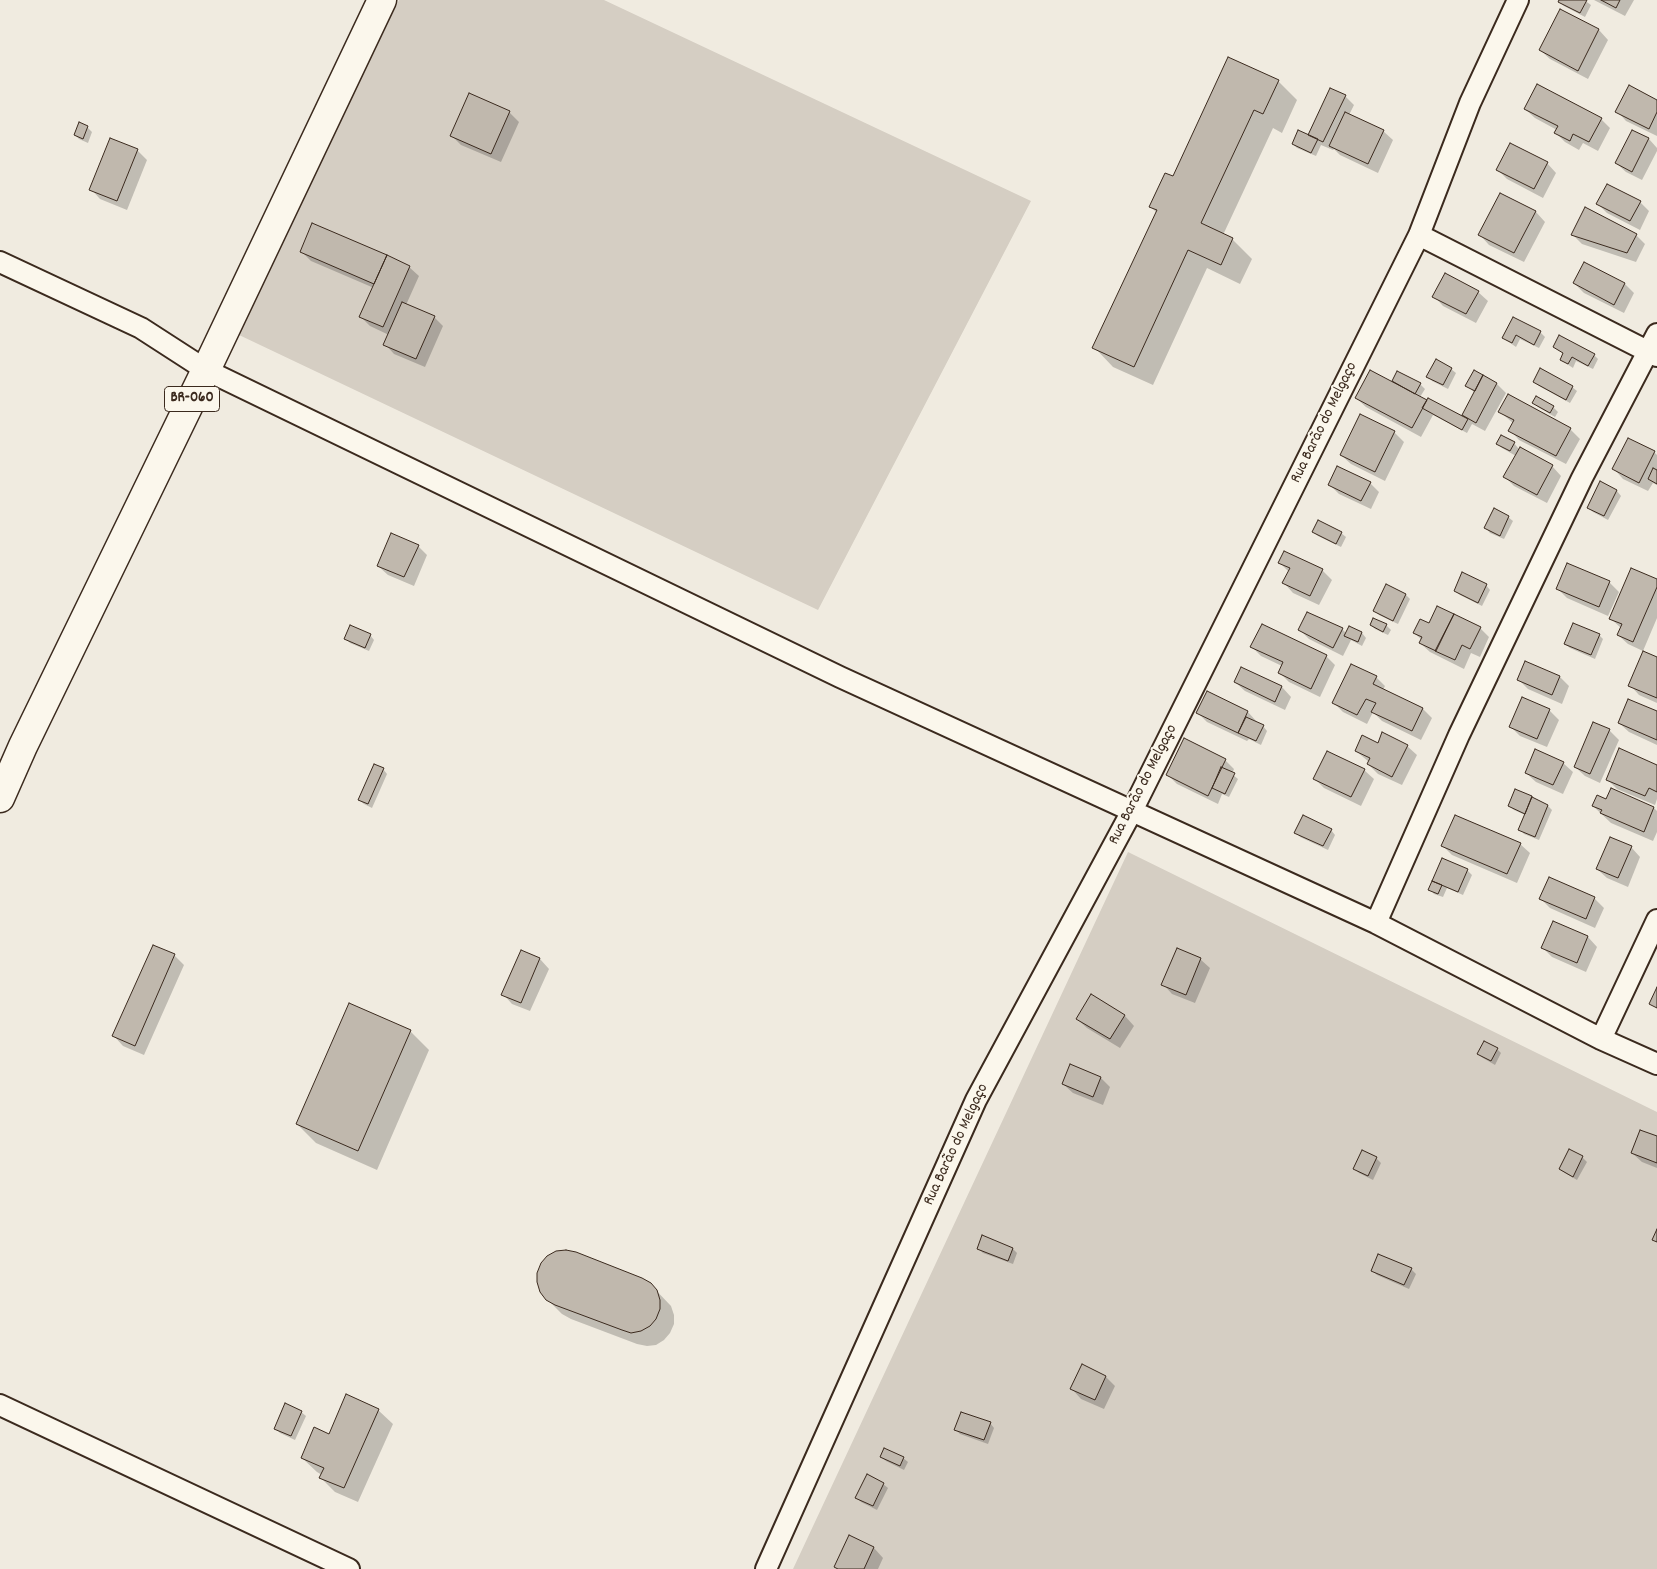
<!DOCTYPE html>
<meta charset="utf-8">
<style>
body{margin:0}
canvas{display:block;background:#f0ebe0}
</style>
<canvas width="1657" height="1569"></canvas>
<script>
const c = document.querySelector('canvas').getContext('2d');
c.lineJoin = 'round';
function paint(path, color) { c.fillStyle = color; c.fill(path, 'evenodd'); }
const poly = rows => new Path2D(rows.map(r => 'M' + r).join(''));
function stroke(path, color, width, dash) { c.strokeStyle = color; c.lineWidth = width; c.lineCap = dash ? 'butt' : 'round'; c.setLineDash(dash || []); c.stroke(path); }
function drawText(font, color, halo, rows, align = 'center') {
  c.font = font + ' Dekko,sans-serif'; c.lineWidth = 4; c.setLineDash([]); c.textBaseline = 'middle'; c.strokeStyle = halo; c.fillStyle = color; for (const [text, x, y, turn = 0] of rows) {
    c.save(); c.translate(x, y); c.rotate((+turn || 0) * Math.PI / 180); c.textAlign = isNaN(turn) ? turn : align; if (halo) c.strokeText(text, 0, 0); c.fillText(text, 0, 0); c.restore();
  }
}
const green = poly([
 [399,0,604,0,1031,201,818,610,237,334],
 [1128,852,1657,1112,1657,1569,793,1569]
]);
const shadow = poly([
 [1560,0,1584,0,1591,5,1585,17,1564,6,1559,2],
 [1594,0,1634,0,1625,16],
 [1560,11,1599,30,1608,40,1588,79,1550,59,1540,50],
 [1278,81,1297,100,1282,133,1273,128,1223,235,1233,240,1252,259,1240,284,1207,268,1153,385,1113,367,1094,347,1157,213,1150,206,1173,178],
 [1345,96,1354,105,1349,115,1383,131,1393,140,1378,173,1340,155,1334,149,1333,150,1321,145,1316,156,1297,148,1293,144,1309,136],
 [1657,101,1657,136,1626,121,1617,111],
 [1525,109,1601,119,1610,128,1598,151,1583,143,1579,150,1565,142,1556,133,1557,130,1535,118],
 [509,112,519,122,501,162,461,145,452,136],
 [87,127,92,132,88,143,79,139,75,135],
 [1633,131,1649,139,1657,148,1657,151,1642,180,1626,172,1616,163],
 [137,150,147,160,127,210,100,199,91,189],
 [1547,163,1556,173,1543,198,1507,179,1498,170],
 [1501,195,1536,212,1545,222,1524,262,1489,245,1480,235],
 [1640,202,1649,211,1640,230,1607,213,1598,204],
 [1573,235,1636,235,1645,244,1636,262,1582,244],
 [301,251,409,267,419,276,406,305,434,317,443,326,425,367,394,354,385,344,389,335,370,326,361,317,374,288,311,261],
 [1584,263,1625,284,1634,293,1624,313,1584,293,1574,283],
 [1478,292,1488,301,1476,323,1443,306,1434,296],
 [1513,319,1541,333,1545,337,1539,348,1520,339,1516,347,1503,338],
 [1554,347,1594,355,1598,359,1593,369,1576,361,1573,368,1561,360,1564,354],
 [1451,369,1456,373,1448,389,1432,381,1428,376],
 [1398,372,1420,384,1425,389,1420,397,1467,419,1463,415,1475,393,1467,386,1497,384,1506,393,1485,431,1472,424,1467,433,1433,415,1421,437,1366,407,1356,398,1392,383],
 [1534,382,1572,387,1577,391,1570,403,1539,386],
 [1537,398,1553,407,1558,412,1555,417,1538,407,1534,403],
 [1500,412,1570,429,1580,439,1566,464,1519,440,1510,430,1513,423],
 [1360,416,1394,432,1404,442,1385,481,1351,464,1341,455],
 [1514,443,1518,448,1552,466,1561,476,1547,503,1514,486,1505,477,1516,456,1502,448,1498,444],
 [1654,452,1657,455,1657,485,1653,483,1648,491,1623,479,1614,469],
 [1370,483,1379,492,1371,509,1339,494,1329,484],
 [1601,483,1617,491,1621,496,1608,520,1593,512,1588,507],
 [1508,517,1513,521,1504,539,1490,533,1486,528],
 [1313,532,1341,533,1346,537,1341,547,1318,536],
 [418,546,427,555,414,586,388,575,378,566],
 [1279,562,1322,570,1332,580,1319,605,1293,593,1284,583,1289,572],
 [1657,580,1657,618,1643,651,1628,644,1618,635,1621,628,1610,618],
 [1609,582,1619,592,1608,616,1567,598,1558,589],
 [1486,585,1490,590,1482,606,1460,595,1455,591],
 [1387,586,1406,595,1410,599,1398,624,1379,615,1375,611],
 [1429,624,1480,628,1489,637,1480,657,1471,653,1464,669,1430,652,1420,643,1422,640,1414,633],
 [1371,625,1386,625,1391,630,1388,635,1375,629],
 [1350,628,1362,633,1366,638,1362,646,1351,640,1343,656,1309,639,1300,630,1342,629,1347,634],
 [370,635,374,640,369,651,350,643,346,639],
 [1599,635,1603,639,1595,659,1570,648,1565,644],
 [1252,647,1326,656,1335,665,1320,697,1289,682,1279,672,1282,666,1261,656],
 [1657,658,1657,703,1639,695,1630,685],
 [1526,663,1560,677,1569,686,1562,704,1528,689,1519,680],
 [1242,668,1282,687,1291,697,1285,710,1245,691,1235,682],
 [1376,677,1385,686,1383,690,1423,709,1432,718,1421,740,1382,721,1373,712,1367,724,1343,712,1334,703],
 [1207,693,1248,712,1257,722,1257,723,1263,726,1267,731,1261,745,1249,739,1247,741,1207,722,1198,713],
 [1549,710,1559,720,1547,747,1520,736,1511,727],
 [1657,712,1657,745,1629,732,1619,723],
 [1609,730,1619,740,1600,783,1585,776,1575,767],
 [1378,744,1407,746,1417,755,1402,785,1378,774,1368,764,1369,762,1356,751],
 [1225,760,1234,769,1232,774,1238,779,1229,797,1222,794,1218,804,1177,784,1168,775],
 [1563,763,1573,772,1563,794,1536,782,1526,773],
 [1657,766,1657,799,1655,805,1617,789,1607,779],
 [383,769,387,774,372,808,364,804,359,800],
 [1364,770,1374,779,1361,806,1324,788,1315,779],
 [1516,791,1548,806,1552,810,1539,840,1524,834,1520,829,1525,815,1514,810,1509,806],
 [1607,801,1654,808,1657,811,1657,832,1653,841,1611,823,1593,806],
 [1331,830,1335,835,1328,850,1300,837,1296,832],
 [1520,844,1530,853,1517,883,1452,855,1443,846],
 [1631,847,1640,857,1628,887,1607,878,1597,869],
 [1467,870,1472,875,1463,895,1447,888,1443,897,1434,894,1430,889],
 [1594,898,1604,908,1595,928,1550,908,1541,899],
 [1554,923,1588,937,1597,947,1586,972,1552,957,1543,948],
 [522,952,540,959,549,969,530,1011,512,1004,503,994],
 [174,955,184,965,144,1055,123,1046,114,1036],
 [1200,959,1210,968,1195,1003,1172,994,1163,984],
 [1091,996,1125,1016,1134,1026,1120,1048,1087,1028,1077,1019],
 [410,1031,429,1050,377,1170,316,1143,297,1124],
 [1497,1049,1501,1053,1495,1065,1483,1058,1478,1054],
 [1101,1078,1110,1087,1103,1105,1073,1093,1063,1084],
 [1657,1138,1657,1168,1642,1162,1632,1153],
 [1570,1151,1582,1157,1587,1162,1577,1180,1565,1173,1560,1169],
 [1363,1152,1376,1158,1381,1163,1373,1180,1359,1173,1355,1169],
 [983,1237,1013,1249,1017,1253,1013,1264,983,1253,978,1248],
 [1411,1269,1416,1274,1409,1289,1377,1275,1372,1270],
 [650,1284,671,1306,674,1315,674,1324,670,1333,664,1340,656,1345,647,1346,637,1344,571,1319,562,1314,547,1299],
 [1106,1377,1115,1386,1104,1409,1081,1399,1072,1389],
 [378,1410,393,1424,358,1502,335,1492,321,1478,322,1475,317,1472,302,1458,329,1436],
 [301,1412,306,1416,295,1440,280,1433,276,1429],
 [990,1423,994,1428,988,1444,960,1434,956,1430],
 [881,1457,903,1458,908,1462,904,1470,886,1461],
 [883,1484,888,1488,877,1510,861,1502,857,1498],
 [850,1537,874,1548,883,1558,878,1569,838,1569,836,1567]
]);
const building = poly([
 [1559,0,1587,0,1580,13,1558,2,1559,0],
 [1601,0,1620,0,1616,8,1601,0],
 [1560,9,1599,29,1578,71,1539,50,1560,9],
 [1228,57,1279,80,1263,114,1254,110,1201,223,1233,238,1221,265,1188,250,1134,367,1092,348,1157,210,1149,207,1165,173,1173,176,1228,57],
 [1537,84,1602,118,1589,142,1573,134,1570,141,1554,133,1558,126,1524,109,1537,84],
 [1629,85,1657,100,1657,112,1649,129,1615,112,1629,85],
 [1330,88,1346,95,1323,142,1308,135,1330,88],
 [469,93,510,111,491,154,450,136,469,93],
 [1345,112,1384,130,1368,164,1329,146,1345,112],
 [79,122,88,126,83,139,74,135,79,122],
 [1298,130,1318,139,1311,153,1292,144,1298,130],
 [1632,130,1649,138,1632,172,1615,163,1632,130],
 [110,138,138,149,117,201,89,190,110,138],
 [1510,143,1548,162,1534,189,1496,170,1510,143],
 [1607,184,1641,201,1630,221,1596,204,1607,184],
 [1500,193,1536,211,1514,253,1478,235,1500,193],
 [1585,207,1637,234,1627,253,1571,235,1585,207],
 [312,223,387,255,374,284,300,252,312,223],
 [387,255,410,266,383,327,359,317,387,255],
 [1584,262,1625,283,1614,305,1573,283,1584,262],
 [1445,273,1479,291,1466,314,1432,297,1445,273],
 [402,302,435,316,416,359,383,345,402,302],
 [1513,317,1541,331,1534,345,1516,335,1512,343,1502,338,1513,317],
 [1559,335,1595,354,1588,366,1572,357,1568,364,1560,360,1563,353,1553,347,1559,335],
 [1436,359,1452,368,1443,385,1426,377,1436,359],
 [1540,368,1573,386,1566,400,1533,382,1540,368],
 [1370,370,1427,400,1412,428,1355,398,1370,370],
 [1474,370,1483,375,1475,391,1465,386,1474,370],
 [1397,371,1421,383,1415,394,1392,381,1397,371],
 [1483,375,1497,383,1476,423,1462,415,1483,375],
 [1508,394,1571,428,1556,456,1508,431,1514,420,1498,412,1508,394],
 [1536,396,1554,406,1550,413,1532,403,1536,396],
 [1428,398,1468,419,1462,430,1422,408,1428,398],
 [1360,414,1395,431,1375,472,1340,455,1360,414],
 [1501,435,1515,442,1510,451,1496,444,1501,435],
 [1628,438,1655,451,1639,483,1612,469,1628,438],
 [1520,447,1553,465,1537,495,1503,477,1520,447],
 [1337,466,1371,482,1361,501,1328,485,1337,466],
 [1653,468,1657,470,1657,484,1648,479,1653,468],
 [1600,481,1617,490,1604,516,1587,508,1600,481],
 [1494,508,1509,516,1500,536,1484,528,1494,508],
 [1318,520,1342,532,1336,544,1312,532,1318,520],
 [391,533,419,545,404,577,377,566,391,533],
 [1284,551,1323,569,1310,596,1282,583,1290,568,1278,563,1284,551],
 [1567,563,1610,581,1599,607,1556,589,1567,563],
 [1631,568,1657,579,1657,587,1633,642,1617,635,1622,624,1609,619,1631,568],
 [1462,572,1487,584,1478,603,1454,591,1462,572],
 [1386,584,1406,594,1393,621,1373,611,1386,584],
 [1437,606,1454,614,1436,651,1419,643,1422,637,1413,633,1420,619,1429,623,1437,606],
 [1307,612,1343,628,1333,648,1298,630,1307,612],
 [1454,614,1481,627,1470,649,1462,645,1455,660,1435,651,1454,614],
 [1373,618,1387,624,1383,632,1370,625,1373,618],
 [1573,623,1600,634,1591,655,1564,644,1573,623],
 [1262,624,1327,655,1311,689,1278,673,1283,662,1250,647,1262,624],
 [350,625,371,634,365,648,344,639,350,625],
 [1349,626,1362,632,1358,642,1344,636,1349,626],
 [1643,651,1657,657,1657,698,1628,686,1643,651],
 [1525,661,1560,676,1552,695,1517,680,1525,661],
 [1351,664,1377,676,1373,684,1423,708,1412,731,1371,712,1376,703,1366,699,1357,715,1332,703,1351,664],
 [1241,667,1282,686,1275,702,1234,682,1241,667],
 [1207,691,1248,711,1238,733,1196,713,1207,691],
 [1522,697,1550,709,1537,739,1509,727,1522,697],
 [1628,699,1657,711,1657,740,1618,723,1628,699],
 [1246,717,1264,725,1256,741,1238,733,1246,717],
 [1593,722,1610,729,1590,774,1574,767,1593,722],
 [1382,732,1408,745,1392,777,1367,764,1370,758,1355,751,1362,735,1378,743,1382,732],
 [1184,738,1226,759,1208,796,1166,775,1184,738],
 [1619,748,1657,765,1657,792,1649,788,1645,796,1606,780,1619,748],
 [1535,749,1564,762,1553,785,1525,773,1535,749],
 [1327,751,1365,769,1351,797,1313,779,1327,751],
 [374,764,384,768,368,804,358,800,374,764],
 [1221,767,1235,773,1225,794,1212,788,1221,767],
 [1611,788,1654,807,1644,832,1600,813,1602,810,1592,806,1597,795,1606,799,1611,788],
 [1515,789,1532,796,1525,814,1508,806,1515,789],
 [1532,797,1548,805,1535,837,1518,830,1532,797],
 [1303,815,1332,829,1323,846,1294,833,1303,815],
 [1455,815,1521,843,1507,874,1441,846,1455,815],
 [1610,837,1632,846,1618,878,1596,869,1610,837],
 [1442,858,1468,869,1458,892,1432,881,1442,858],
 [1549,877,1595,897,1586,919,1539,899,1549,877],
 [1432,881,1442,885,1438,894,1428,890,1432,881],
 [1553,921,1588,936,1577,963,1541,948,1553,921],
 [153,945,175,954,135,1046,112,1036,153,945],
 [1177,948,1201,958,1186,995,1161,985,1177,948],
 [521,950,540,958,521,1003,501,995,521,950],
 [1657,987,1657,1008,1649,1004,1657,987],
 [1091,994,1125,1015,1110,1039,1076,1019,1091,994],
 [349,1003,411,1030,358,1151,296,1124,349,1003],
 [1484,1041,1498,1048,1491,1061,1477,1054,1484,1041],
 [1070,1064,1101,1077,1093,1097,1062,1084,1070,1064],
 [1640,1130,1657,1136,1657,1163,1631,1153,1640,1130],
 [1569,1149,1583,1156,1573,1177,1559,1169,1569,1149],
 [1362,1150,1377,1157,1368,1176,1353,1169,1362,1150],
 [1657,1229,1657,1242,1652,1240,1657,1229],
 [982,1235,1013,1248,1008,1261,977,1249,982,1235],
 [566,1250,576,1252,642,1278,651,1283,657,1290,660,1300,660,1309,656,1319,650,1326,641,1331,631,1333,622,1330,555,1305,546,1300,540,1292,537,1282,537,1273,541,1263,547,1256,556,1251,566,1250],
 [1378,1254,1412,1268,1404,1285,1371,1271,1378,1254],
 [1082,1364,1106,1376,1095,1400,1070,1389,1082,1364],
 [346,1394,379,1409,344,1488,319,1478,324,1468,301,1458,314,1427,329,1434,346,1394],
 [285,1403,302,1411,291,1436,274,1429,285,1403],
 [961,1412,991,1422,984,1440,954,1430,961,1412],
 [884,1448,904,1457,900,1466,880,1457,884,1448],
 [867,1474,884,1483,873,1506,855,1498,867,1474],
 [849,1535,874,1547,864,1569,838,1569,834,1567,849,1535]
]);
const street = poly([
 [1419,235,1657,356],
 [0,262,141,328,206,370,840,677,1376,923,1601,1039,1657,1064],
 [1376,923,1459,735,1582,478,1657,334],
 [1601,1039,1657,920],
 [0,1405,349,1569],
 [766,1569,976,1100,1132,811,1419,235,1470,103,1518,0]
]);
const primary = poly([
 [0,798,23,746,206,370,382,0]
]);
const shields = [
 [192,399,55]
];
const shieldNames = [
 ["BR-060",192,399]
];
const streetNames = [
 ["Rua Barão do Melgaço",1325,423,-64],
 ["Rua Barão do Melgaço",1144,785,-63],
 ["Rua Barão do Melgaço",957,1145,-65]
];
paint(green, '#d5cec3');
paint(shadow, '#0003');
paint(building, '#c0b8ad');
stroke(building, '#3b2a1e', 1);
stroke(street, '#3b2a1e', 24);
stroke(primary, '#3b2a1e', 31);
stroke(street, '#fbf7ec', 20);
stroke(primary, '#fbf7ec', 28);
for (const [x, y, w] of shields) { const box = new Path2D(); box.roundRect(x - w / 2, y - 12.5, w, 25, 4); c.fillStyle = '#fbf7ec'; c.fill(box); stroke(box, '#3b2a1e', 1); }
drawText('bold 15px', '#3b2a1e', null, shieldNames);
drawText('16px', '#3b2a1e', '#fbf7ec', streetNames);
</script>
